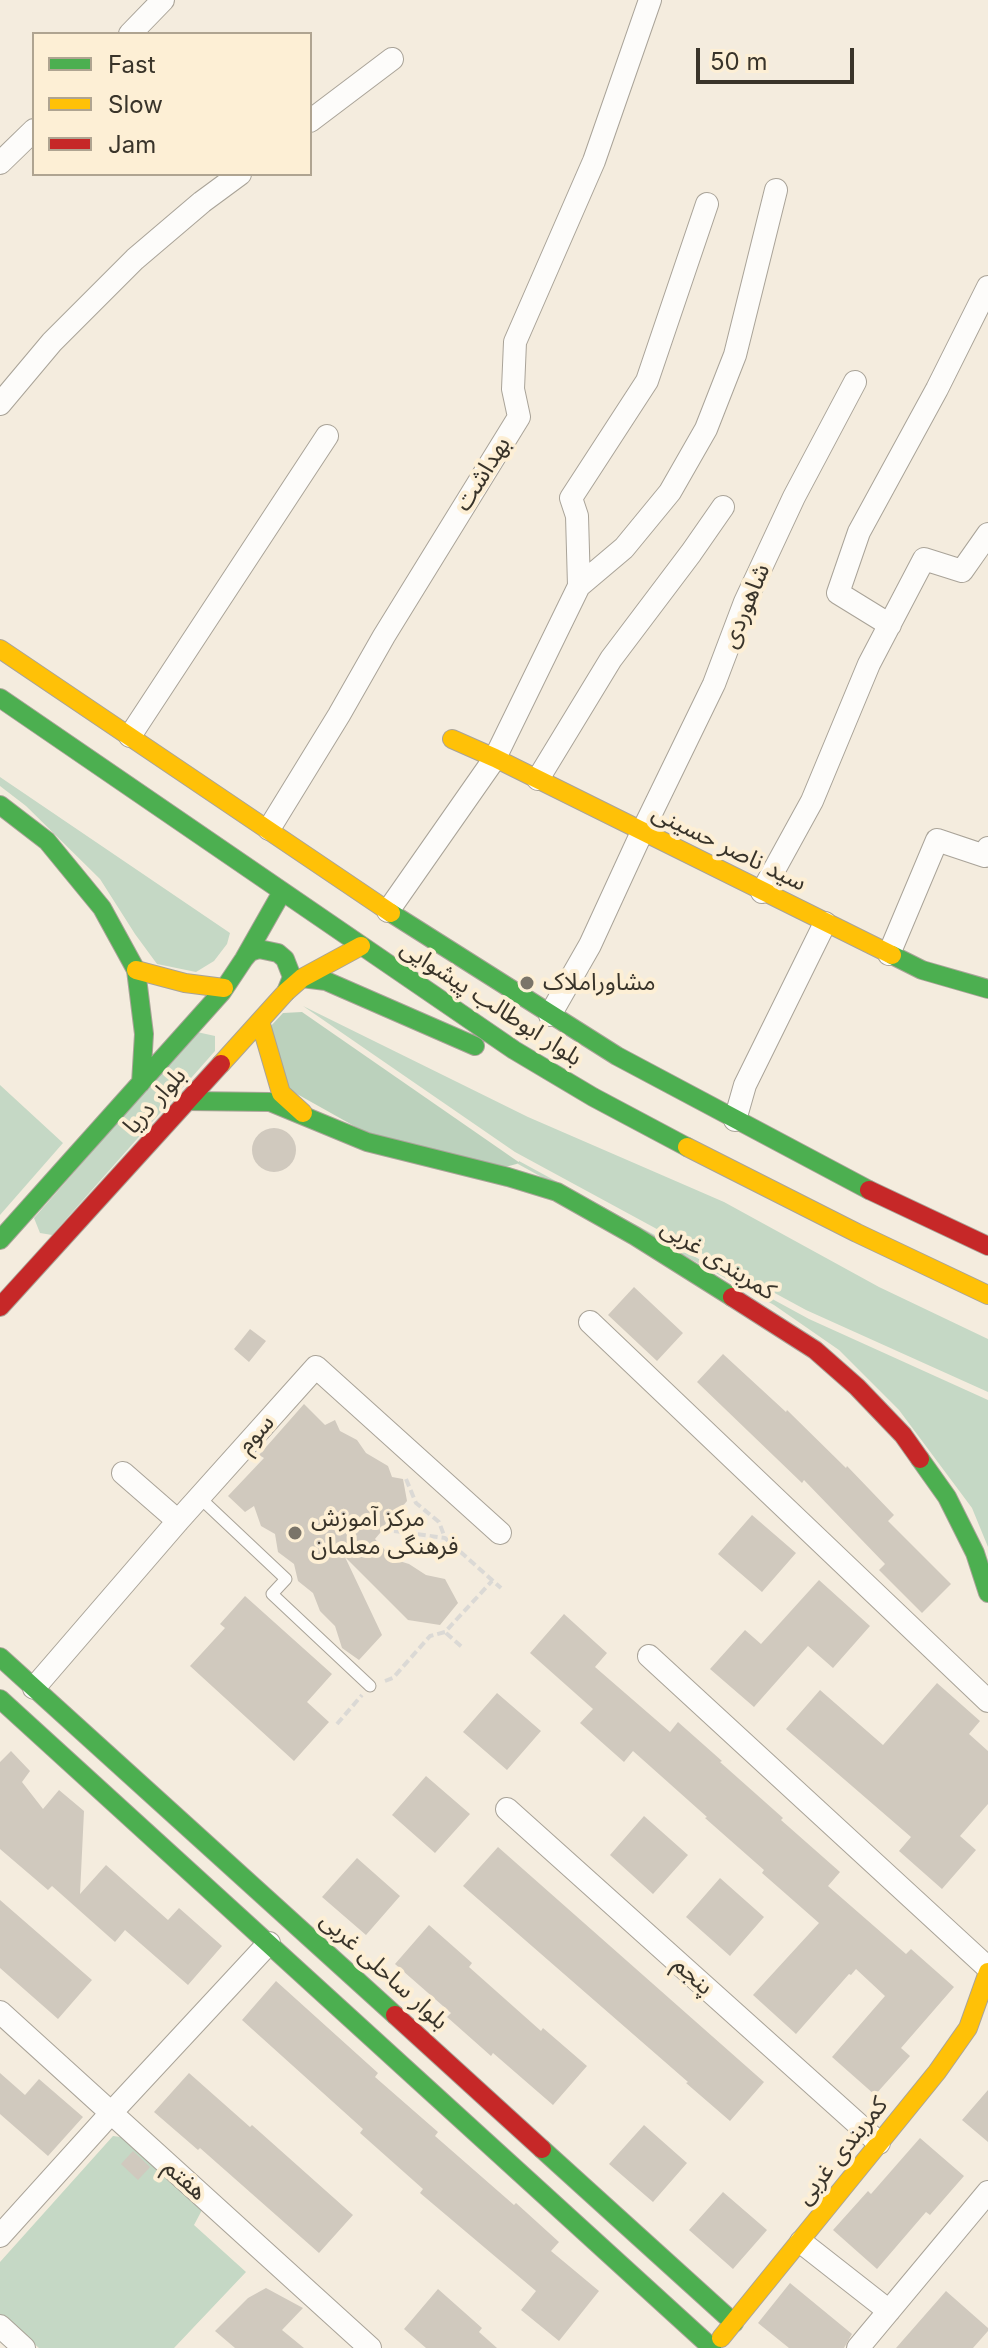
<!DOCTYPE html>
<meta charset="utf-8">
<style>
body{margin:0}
#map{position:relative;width:988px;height:2348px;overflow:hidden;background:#f4ecde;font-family:Inter,sans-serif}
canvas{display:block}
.legend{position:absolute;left:32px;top:32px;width:280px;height:144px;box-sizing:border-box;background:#fdefd5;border:2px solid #afa491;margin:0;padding:10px 14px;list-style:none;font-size:24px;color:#39342a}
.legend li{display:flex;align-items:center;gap:16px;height:40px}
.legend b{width:40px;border:2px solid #afa491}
.scale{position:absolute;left:696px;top:48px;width:158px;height:36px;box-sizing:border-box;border:4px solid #39342a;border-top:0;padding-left:10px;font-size:24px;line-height:28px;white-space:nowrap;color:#39342a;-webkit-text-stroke:6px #fdefd5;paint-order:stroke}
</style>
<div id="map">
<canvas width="988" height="2348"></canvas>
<ul class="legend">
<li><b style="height:10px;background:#4caf50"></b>Fast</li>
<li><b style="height:10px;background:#ffc107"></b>Slow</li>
<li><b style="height:10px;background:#c62828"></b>Jam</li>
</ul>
<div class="scale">50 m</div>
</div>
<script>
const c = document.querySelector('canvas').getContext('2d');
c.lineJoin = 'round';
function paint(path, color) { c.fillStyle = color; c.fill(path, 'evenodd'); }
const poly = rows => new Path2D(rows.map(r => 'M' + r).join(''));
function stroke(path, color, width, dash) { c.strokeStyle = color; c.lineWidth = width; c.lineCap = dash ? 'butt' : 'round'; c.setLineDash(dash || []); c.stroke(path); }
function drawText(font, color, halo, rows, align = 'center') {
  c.font = font + ' Inter,"Noto Sans Arabic",sans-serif'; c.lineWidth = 8; c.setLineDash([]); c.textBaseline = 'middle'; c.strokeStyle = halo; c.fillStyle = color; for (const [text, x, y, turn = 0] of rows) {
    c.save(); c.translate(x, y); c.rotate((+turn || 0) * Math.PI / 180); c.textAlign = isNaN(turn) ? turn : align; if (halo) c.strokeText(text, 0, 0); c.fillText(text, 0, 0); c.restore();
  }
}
const green = poly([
 [0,777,230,933,227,944,214,961,196,972,157,964,135,934,100,879,26,806,0,786],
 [303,1006,528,1117,724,1202,879,1287,988,1339,988,1392,806,1310,515,1152],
 [197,1032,215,1036,215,1051,52,1235,40,1233,34,1218],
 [0,1085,63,1143,0,1215],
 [519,1161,809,1319,988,1400,988,1547,972,1508,899,1410,839,1350,774,1305,518,1164],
 [113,2136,128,2138,202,2210,194,2225,246,2272,174,2348,39,2348,0,2314,0,2262]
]);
const forest = poly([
 [302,1012,520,1163,498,1169,372,1136,288,1089,269,1028,283,1013]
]);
const building = poly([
 '252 1150a22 22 0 1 1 44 0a22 22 0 1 1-44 0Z',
 [634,1287,683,1333,657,1361,608,1315],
 [250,1329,266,1341,249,1362,234,1349],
 [723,1354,786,1412,787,1410,846,1468,847,1466,894,1515,888,1521,951,1584,922,1613,879,1570,885,1564,804,1480,802,1483,697,1382],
 [304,1404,325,1425,335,1420,340,1431,357,1440,366,1453,388,1466,392,1477,403,1479,407,1501,375,1539,393,1559,409,1564,426,1575,445,1579,458,1603,440,1625,408,1620,345,1557,382,1635,359,1660,342,1648,335,1626,320,1611,313,1593,298,1581,294,1564,278,1552,275,1534,261,1526,254,1506,245,1512,228,1496,264,1458,259,1455],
 [752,1515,796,1553,762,1592,718,1554],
 [819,1580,870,1626,833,1668,808,1646,754,1707,710,1669,745,1630,761,1644],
 [245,1596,332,1674,307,1702,329,1722,294,1761,190,1666,225,1628,220,1624],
 [564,1614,607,1653,595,1667,670,1732,678,1722,722,1761,720,1762,783,1818,781,1820,840,1872,828,1886,906,1954,911,1949,954,1987,901,2048,910,2056,875,2095,832,2057,885,1996,856,1969,851,1975,849,1974,796,2034,753,1995,819,1923,762,1873,764,1870,705,1818,707,1817,633,1751,624,1762,580,1723,593,1709,530,1653],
 [937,1683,980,1721,969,1734,988,1751,988,1804,960,1836,976,1850,942,1889,899,1851,911,1837,786,1729,820,1690,883,1745],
 [497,1693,541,1731,507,1770,463,1732],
 [11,1751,30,1771,22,1782,43,1809,59,1790,84,1811,80,1894,106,1865,168,1920,179,1908,222,1946,188,1985,125,1930,115,1942,52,1886,48,1890,0,1849,0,1762],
 [426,1776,470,1814,435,1853,392,1815],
 [644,1816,688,1855,653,1894,610,1855],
 [498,1847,764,2082,730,2121,686,2083,688,2082,463,1886],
 [357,1858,400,1896,366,1935,322,1897],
 [720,1878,764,1917,730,1956,686,1917],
 [0,1900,92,1980,58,2019,0,1968],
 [429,1925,472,1963,469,1967,541,2031,543,2028,587,2066,553,2105,493,2053,491,2056,447,2017,451,2013,395,1964],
 [276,1981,378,2073,375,2077,438,2132,435,2136,514,2205,516,2203,559,2242,551,2251,599,2291,559,2341,521,2310,536,2291,420,2193,423,2189,360,2133,363,2129,242,2020],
 [0,2073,25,2095,39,2079,83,2117,48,2156,0,2114],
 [189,2073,250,2127,252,2125,353,2215,319,2253,200,2148,198,2150,154,2112],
 [988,2090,988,2142,962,2120],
 [644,2125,687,2163,653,2202,609,2164],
 [920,2138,964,2176,930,2215,926,2212,877,2269,833,2230,868,2191,871,2194],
 [133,2151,150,2167,138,2180,121,2164],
 [723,2192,767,2230,733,2269,689,2230],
 [790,2283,852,2334,844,2348,789,2348,758,2323],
 [266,2288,303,2308,282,2330,304,2348,235,2348,215,2331,248,2298],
 [438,2289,482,2328,479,2332,497,2348,426,2348,404,2329],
 [946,2291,988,2328,988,2331,973,2348,896,2348]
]);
const path = poly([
 [406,1479,416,1503,439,1522,445,1538],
 [394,1531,445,1538,501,1588],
 [446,1633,462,1647],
 [385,1681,393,1678,430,1636,445,1632,492,1581],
 [337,1724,362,1695]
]);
const lane = poly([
 [199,1497,286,1579,272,1594,370,1686]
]);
const street = poly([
 [130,34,163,0],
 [310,121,392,59],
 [0,163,34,130],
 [0,404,52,342,135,259,202,202,240,174],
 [579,586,577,516,571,498,647,381,707,204],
 [890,625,838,593,859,532,937,389,988,287],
 [130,736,327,436],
 [538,779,611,659,691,553,723,507],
 [269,829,339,715,384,636,519,417,513,389,515,342,594,161,650,0],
 [762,892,812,801,869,664,924,559,962,571,988,534],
 [388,911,495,758,579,586,624,548,670,492,706,429,735,355,776,190],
 [889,954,937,840,985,856,988,848],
 [550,1015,590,945,642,832,714,684,745,602,794,497,855,382],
 [735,1120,745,1085,825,923],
 [590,1322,988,1701],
 [123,1473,178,1521],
 [649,1656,988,1968],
 [34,1688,178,1521,316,1367,500,1533],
 [507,1809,879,2143],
 [0,2012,370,2348],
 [0,2236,111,2113,269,1943],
 [801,2242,889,2311],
 [0,2326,24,2348],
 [858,2348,988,2192]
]);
const fast = poly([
 [0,698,514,1050,593,1097,687,1147],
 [0,805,47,841,102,908,136,970,144,1034,141,1083],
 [391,913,617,1056,869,1190],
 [892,955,922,970,988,989],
 [244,959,250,952,259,949,278,953,285,959,292,977,286,992],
 [302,978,326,981,475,1046],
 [187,1101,270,1102,367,1142,508,1177,557,1192,635,1236,732,1297],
 [0,1240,222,992,244,959,282,892],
 [920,1459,947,1497,975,1553,988,1593],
 [0,1657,395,2015],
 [0,1699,712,2348],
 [542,2149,734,2323]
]);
const slow = poly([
 [0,649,391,913],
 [452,739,495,758,892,955],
 [136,970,185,983,224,988],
 [260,1021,281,1093,303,1113],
 [221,1064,286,992,302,978,361,946],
 [687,1147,857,1233,988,1295],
 [721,2338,937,2072,968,2028,988,1972]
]);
const jam = poly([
 [869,1190,988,1246],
 [732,1297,815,1350,857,1387,903,1435,920,1459],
 [0,1307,221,1064],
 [395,2015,542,2149]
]);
const markers = [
 [527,983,8,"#7a7469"],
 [295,1533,8,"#7a7469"]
];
const streetNames = [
 ["بهداشت",483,474,-58],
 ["شاهوردی",746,606,-67],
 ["سید ناصر حسینی",729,848,26],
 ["بلوار ابوطالب پیشوایی",491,1003,33],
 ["بلوار دریا",155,1101,-48],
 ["کمربندی غربی",718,1260,32],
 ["سوم",256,1434,-48],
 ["بلوار ساحلی غربی",384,1971,42],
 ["پنجم",693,1976,42],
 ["کمربندی غربی",842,2151,-51],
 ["هفتم",185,2180,42]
];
const poiNames = [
 ["مشاوراملاک",543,983],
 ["مرکز آموزش",311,1519],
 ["فرهنگی معلمان",311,1547]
];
paint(green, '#c5d8c5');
paint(forest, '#bbd1bc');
paint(building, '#d0c9be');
stroke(lane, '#a9a398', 13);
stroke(street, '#a9a398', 24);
stroke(fast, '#a9a398', 20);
stroke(slow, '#a9a398', 20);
stroke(jam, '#a9a398', 20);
stroke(path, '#dbd9d5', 4, [8, 4]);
stroke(lane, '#fdfcfa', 11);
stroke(street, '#fdfcfa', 22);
stroke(fast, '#4caf50', 18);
stroke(slow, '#ffc107', 18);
stroke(jam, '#c62828', 18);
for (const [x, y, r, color] of markers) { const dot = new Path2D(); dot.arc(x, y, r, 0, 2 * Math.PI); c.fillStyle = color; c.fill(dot); stroke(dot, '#fdefd5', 3); }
drawText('24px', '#39342a', '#fdefd5', streetNames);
drawText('24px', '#39342a', '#fdefd5', poiNames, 'left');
</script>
